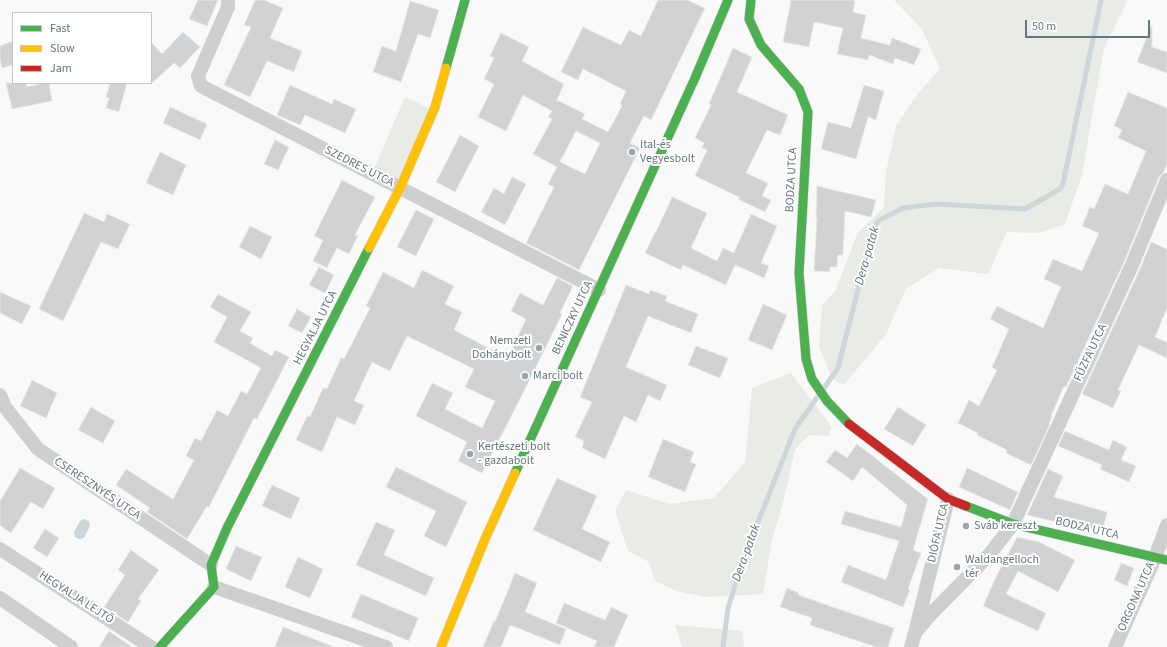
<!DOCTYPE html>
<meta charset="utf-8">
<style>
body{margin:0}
#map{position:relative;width:1167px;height:647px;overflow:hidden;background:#f9f9f9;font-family:"Source Sans 3",sans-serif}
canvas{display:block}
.legend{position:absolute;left:12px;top:12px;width:140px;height:72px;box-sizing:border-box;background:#fff;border:1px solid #c1c8cd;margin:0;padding:5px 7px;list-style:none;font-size:12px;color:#657683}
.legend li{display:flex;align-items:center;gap:8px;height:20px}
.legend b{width:20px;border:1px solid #c1c8cd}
.scale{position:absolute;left:1025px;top:20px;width:125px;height:18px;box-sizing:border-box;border:2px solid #657683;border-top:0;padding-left:5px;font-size:12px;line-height:14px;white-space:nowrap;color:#657683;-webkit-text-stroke:3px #fff;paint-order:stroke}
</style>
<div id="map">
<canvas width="1167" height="647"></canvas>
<ul class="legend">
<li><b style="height:5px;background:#4caf50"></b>Fast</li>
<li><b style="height:5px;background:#ffc107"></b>Slow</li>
<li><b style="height:5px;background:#c62828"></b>Jam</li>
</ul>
<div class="scale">50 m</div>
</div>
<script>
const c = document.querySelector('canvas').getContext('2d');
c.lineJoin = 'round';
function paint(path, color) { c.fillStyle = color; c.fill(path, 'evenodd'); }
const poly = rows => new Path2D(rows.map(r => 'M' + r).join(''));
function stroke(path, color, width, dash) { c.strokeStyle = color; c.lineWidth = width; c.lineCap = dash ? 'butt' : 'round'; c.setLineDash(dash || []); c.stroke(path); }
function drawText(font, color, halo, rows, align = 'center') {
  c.font = font + ' "Source Sans 3",sans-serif'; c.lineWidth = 4; c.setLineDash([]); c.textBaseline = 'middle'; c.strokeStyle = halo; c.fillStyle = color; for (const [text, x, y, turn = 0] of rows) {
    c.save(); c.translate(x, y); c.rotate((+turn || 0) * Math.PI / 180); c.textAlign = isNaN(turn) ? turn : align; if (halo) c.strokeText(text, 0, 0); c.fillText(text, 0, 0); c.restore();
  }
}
const green = poly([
 [894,0,1128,0,1104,48,1082,175,1065,224,1040,233,1007,232,988,274,939,268,906,289,886,334,844,385,832,379,819,347,822,305,836,290,857,234,884,207,886,172,896,126,916,96,940,69,922,29],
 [405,97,429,108,398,182,374,169],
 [791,373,832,427,828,436,809,435,795,449,784,499,772,540,763,594,706,597,676,591,655,581,649,562,628,551,615,511,626,490,669,504,714,498,745,462,752,388],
 [675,625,742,631,744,647,682,647]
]);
const water = poly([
 [84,519,89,521,90,526,84,538,79,539,75,537,74,532,80,521]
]);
const stream = poly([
 [824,388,838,368,874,227,878,221,903,208,935,204,1025,209,1060,189,1063,184,1101,0],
 [723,647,728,608,743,560,795,429,818,396]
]);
const building = poly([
 [198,0,218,0,207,26,189,19,198,0],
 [255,0,264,0,283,8,270,38,302,51,294,72,267,61,250,97,224,85,251,27,244,25,255,0],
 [658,0,687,0,705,8,651,120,644,116,630,143,640,148,579,270,526,243,554,187,548,184,557,167,533,154,552,119,548,117,552,111,523,95,506,131,478,117,494,84,484,79,494,58,490,56,501,33,529,47,522,61,564,84,556,102,557,100,585,114,582,119,608,132,622,106,620,104,626,91,583,69,578,80,561,72,583,27,621,45,629,30,641,36,658,0],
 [576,131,600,143,585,174,560,162,576,131],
 [791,0,855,0,853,12,866,15,861,38,890,45,892,38,921,49,914,65,895,58,893,64,869,55,868,60,837,54,843,28,814,22,809,47,783,42,791,0],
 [410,1,439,10,430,38,418,34,401,82,373,72,382,46,396,51,410,1],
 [1151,26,1152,26,1152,47,1167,52,1167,73,1137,62,1151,26],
 [183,32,200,47,180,68,174,63,151,84,151,42,162,54,183,32],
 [13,41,13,65,2,68,0,60,0,46,13,41],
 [733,48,752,57,737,92,788,115,780,135,767,130,746,173,768,183,762,196,771,200,765,212,738,199,739,197,695,176,707,150,702,148,704,143,695,138,711,105,709,104,733,48],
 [6,83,26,83,27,87,43,83,49,83,52,101,12,109,6,83],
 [110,83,127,83,119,112,106,108,109,98,106,97,110,83],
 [290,85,332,104,334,99,356,109,345,133,305,115,300,125,277,115,290,85],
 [864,85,884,91,876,120,868,117,856,159,821,149,828,122,851,128,864,85],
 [1128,92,1167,108,1167,164,1163,173,1159,177,1124,262,1066,387,1064,386,1051,416,1052,416,1049,424,1050,424,1031,465,1006,453,1007,450,977,435,978,433,958,423,969,400,979,406,997,370,992,367,1009,329,990,319,997,306,1043,328,1061,287,1044,279,1053,259,1082,271,1099,233,1082,226,1090,207,1094,209,1105,184,1128,194,1146,151,1118,138,1122,130,1114,126,1128,92],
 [170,107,207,124,200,140,163,123,170,107],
 [460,135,479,146,455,192,436,182,460,135],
 [275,140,289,147,278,170,264,164,275,140],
 [160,152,186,165,173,195,146,183,160,152],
 [512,177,526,184,505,225,481,212,494,188,504,194,512,177],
 [342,180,375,197,355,235,358,236,349,254,337,248,327,268,313,261,323,240,314,236,342,180],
 [817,186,876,200,871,217,845,211,843,255,838,255,837,267,830,267,830,272,814,271,817,218,816,218,817,186],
 [672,197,707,213,691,248,717,261,723,248,734,253,751,214,777,226,761,263,769,266,764,278,735,265,726,285,683,265,681,270,645,253,655,232,656,232,672,197],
 [416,210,434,219,416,256,397,247,416,210],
 [84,213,104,222,107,214,130,224,118,249,101,242,63,321,39,309,84,213],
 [250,226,272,237,261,259,239,247,250,226],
 [1151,242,1167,249,1167,308,1155,337,1167,342,1167,358,1139,345,1118,390,1121,391,1113,408,1082,394,1140,269,1151,242],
 [319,267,334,275,325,293,309,285,319,267],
 [422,270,454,286,445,304,462,312,454,330,508,358,526,319,511,311,520,293,543,305,557,278,573,286,560,313,562,314,523,393,482,473,458,461,467,442,416,416,432,383,453,393,445,409,482,428,495,401,465,387,474,369,407,336,390,371,372,362,354,401,364,405,355,425,337,417,322,452,296,440,307,416,310,417,323,388,327,389,341,358,344,359,370,308,366,306,383,272,414,288,422,270],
 [626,285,649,294,650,290,667,296,665,301,698,314,691,333,648,316,626,367,667,385,660,401,648,395,636,422,624,416,605,459,582,448,584,441,575,437,592,402,580,397,626,285],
 [0,292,31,306,22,324,0,313,0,292],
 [218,294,251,312,240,331,253,338,250,343,272,356,275,350,289,357,257,419,254,418,209,507,207,506,187,539,147,512,150,508,116,485,126,469,173,499,194,460,186,456,195,438,201,441,217,410,228,416,241,391,247,394,261,368,214,342,227,317,210,307,218,294],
 [763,304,787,315,772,350,748,340,763,304],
 [297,309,311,317,302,333,288,326,297,309],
 [696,346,728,358,720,378,688,365,696,346],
 [32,380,57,393,46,418,20,406,32,380],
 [91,407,115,421,103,443,78,430,91,407],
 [898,407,926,425,913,446,884,429,898,407],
 [1065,431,1109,450,1113,440,1127,447,1121,460,1136,466,1129,482,1100,469,1102,465,1058,446,1065,431],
 [663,439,694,452,690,462,696,464,685,492,648,477,663,439],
 [857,444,928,499,913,550,921,553,908,589,910,590,903,607,841,582,848,565,886,580,899,541,841,524,845,511,901,527,907,505,862,467,853,481,826,462,835,450,847,458,857,444],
 [396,467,467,502,446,547,424,536,436,511,386,487,396,467],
 [20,468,55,488,43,509,31,502,11,533,0,525,0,501,20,468],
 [967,468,1018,492,1010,510,959,487,967,468],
 [1048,469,1063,476,1054,497,1107,512,1102,533,1027,515,1048,469],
 [557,478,597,496,582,529,610,542,601,562,533,530,557,478],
 [272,485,300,498,291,519,262,506,272,485],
 [376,522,395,530,384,555,434,578,426,596,356,565,376,522],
 [45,529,59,538,47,557,33,548,45,529],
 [1017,537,1039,542,1075,560,1058,592,1018,571,1006,594,1046,613,1038,631,983,606,997,575,1017,537],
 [236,546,262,557,251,581,226,569,236,546],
 [131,550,159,570,138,599,141,601,128,622,104,607,125,575,118,570,131,550],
 [298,557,323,569,310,598,285,587,298,557],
 [1121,563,1134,568,1127,586,1114,580,1121,563],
 [515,573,537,583,525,612,566,629,560,645,510,625,501,647,483,647,494,621,495,622,515,573],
 [787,588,799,593,798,595,894,628,888,647,876,647,810,625,812,618,780,607,787,588],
 [361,594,418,618,409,641,351,617,361,594],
 [564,603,605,620,611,607,628,615,614,647,594,647,597,641,556,623,564,603],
 [283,627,332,646,331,647,275,647,283,627],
 [109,631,132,647,99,647,109,631]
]);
const street = poly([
 [228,0,228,7,198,76,201,86,599,290],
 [0,395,5,407,38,449,211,565],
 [0,549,151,647],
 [214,587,386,647],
 [0,598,71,647],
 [915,633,930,615,989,555,1013,524,1132,265,1167,180],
 [911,647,915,633,948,499],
 [1115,647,1155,558,1167,525]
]);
const fast = poly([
 [751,0,749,19,761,45,799,89,808,112,799,273,806,359,812,379,827,401,849,424],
 [446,68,465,0],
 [515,473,695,78,728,0],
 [966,506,1013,524,1167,560],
 [160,647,214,587,211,565,227,528,369,248]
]);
const slow = poly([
 [369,248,400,188,435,107,446,68],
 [441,647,485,539,515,473]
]);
const jam = poly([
 [849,424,948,499,966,506]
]);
const markers = [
 [632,152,4,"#99a4ac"],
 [539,348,4,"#99a4ac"],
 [525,376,4,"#99a4ac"],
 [470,454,4,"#99a4ac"],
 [966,526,4,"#99a4ac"],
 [957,567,4,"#99a4ac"]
];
const poiNames = [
 ["Ital-és",640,145],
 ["Vegyesbolt",640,159],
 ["Nemzeti",531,341,"right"],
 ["Dohánybolt",531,355,"right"],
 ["Marci bolt",533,376],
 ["Kertészeti bolt",478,447],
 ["- gazdabolt",478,461],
 ["Sváb kereszt",974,526],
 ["Waldangelloch",965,560],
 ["tér",965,574]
];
const streetNames = [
 ["SZEDRES UTCA",359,167,27],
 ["BODZA UTCA",792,180,-87],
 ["BENICZKY UTCA",573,318,-65],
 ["HEGYALJA UTCA",316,328,-63],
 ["FŰZFA UTCA",1091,353,-65],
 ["CSERESZNYÉS UTCA",97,489,34],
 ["BODZA UTCA",1087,529,13],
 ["DIÓFA UTCA",939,533,-77],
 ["ORGONA UTCA",1137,597,-66],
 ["HEGYALJA LEJTŐ",76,598,33]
];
const waterNames = [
 ["Dera-patak",868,256,-74],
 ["Dera-patak",747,553,-70]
];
paint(green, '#e8ebe6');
paint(water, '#ced6d9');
stroke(stream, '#ced6d9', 5);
paint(building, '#d0d2d3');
stroke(building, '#e8e8e8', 1);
stroke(fast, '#d5d6d7', 10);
stroke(slow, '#d5d6d7', 10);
stroke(jam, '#d5d6d7', 10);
stroke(street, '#cecfd0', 14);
stroke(fast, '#4caf50', 9);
stroke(slow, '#ffc107', 9);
stroke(jam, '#c62828', 9);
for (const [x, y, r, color] of markers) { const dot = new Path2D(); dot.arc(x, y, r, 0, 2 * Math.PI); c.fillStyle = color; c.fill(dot); stroke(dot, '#fff', 1.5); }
drawText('12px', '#657683', '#fff', poiNames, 'left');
drawText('12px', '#657683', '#fff', streetNames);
drawText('italic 13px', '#60757c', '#fff', waterNames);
</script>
